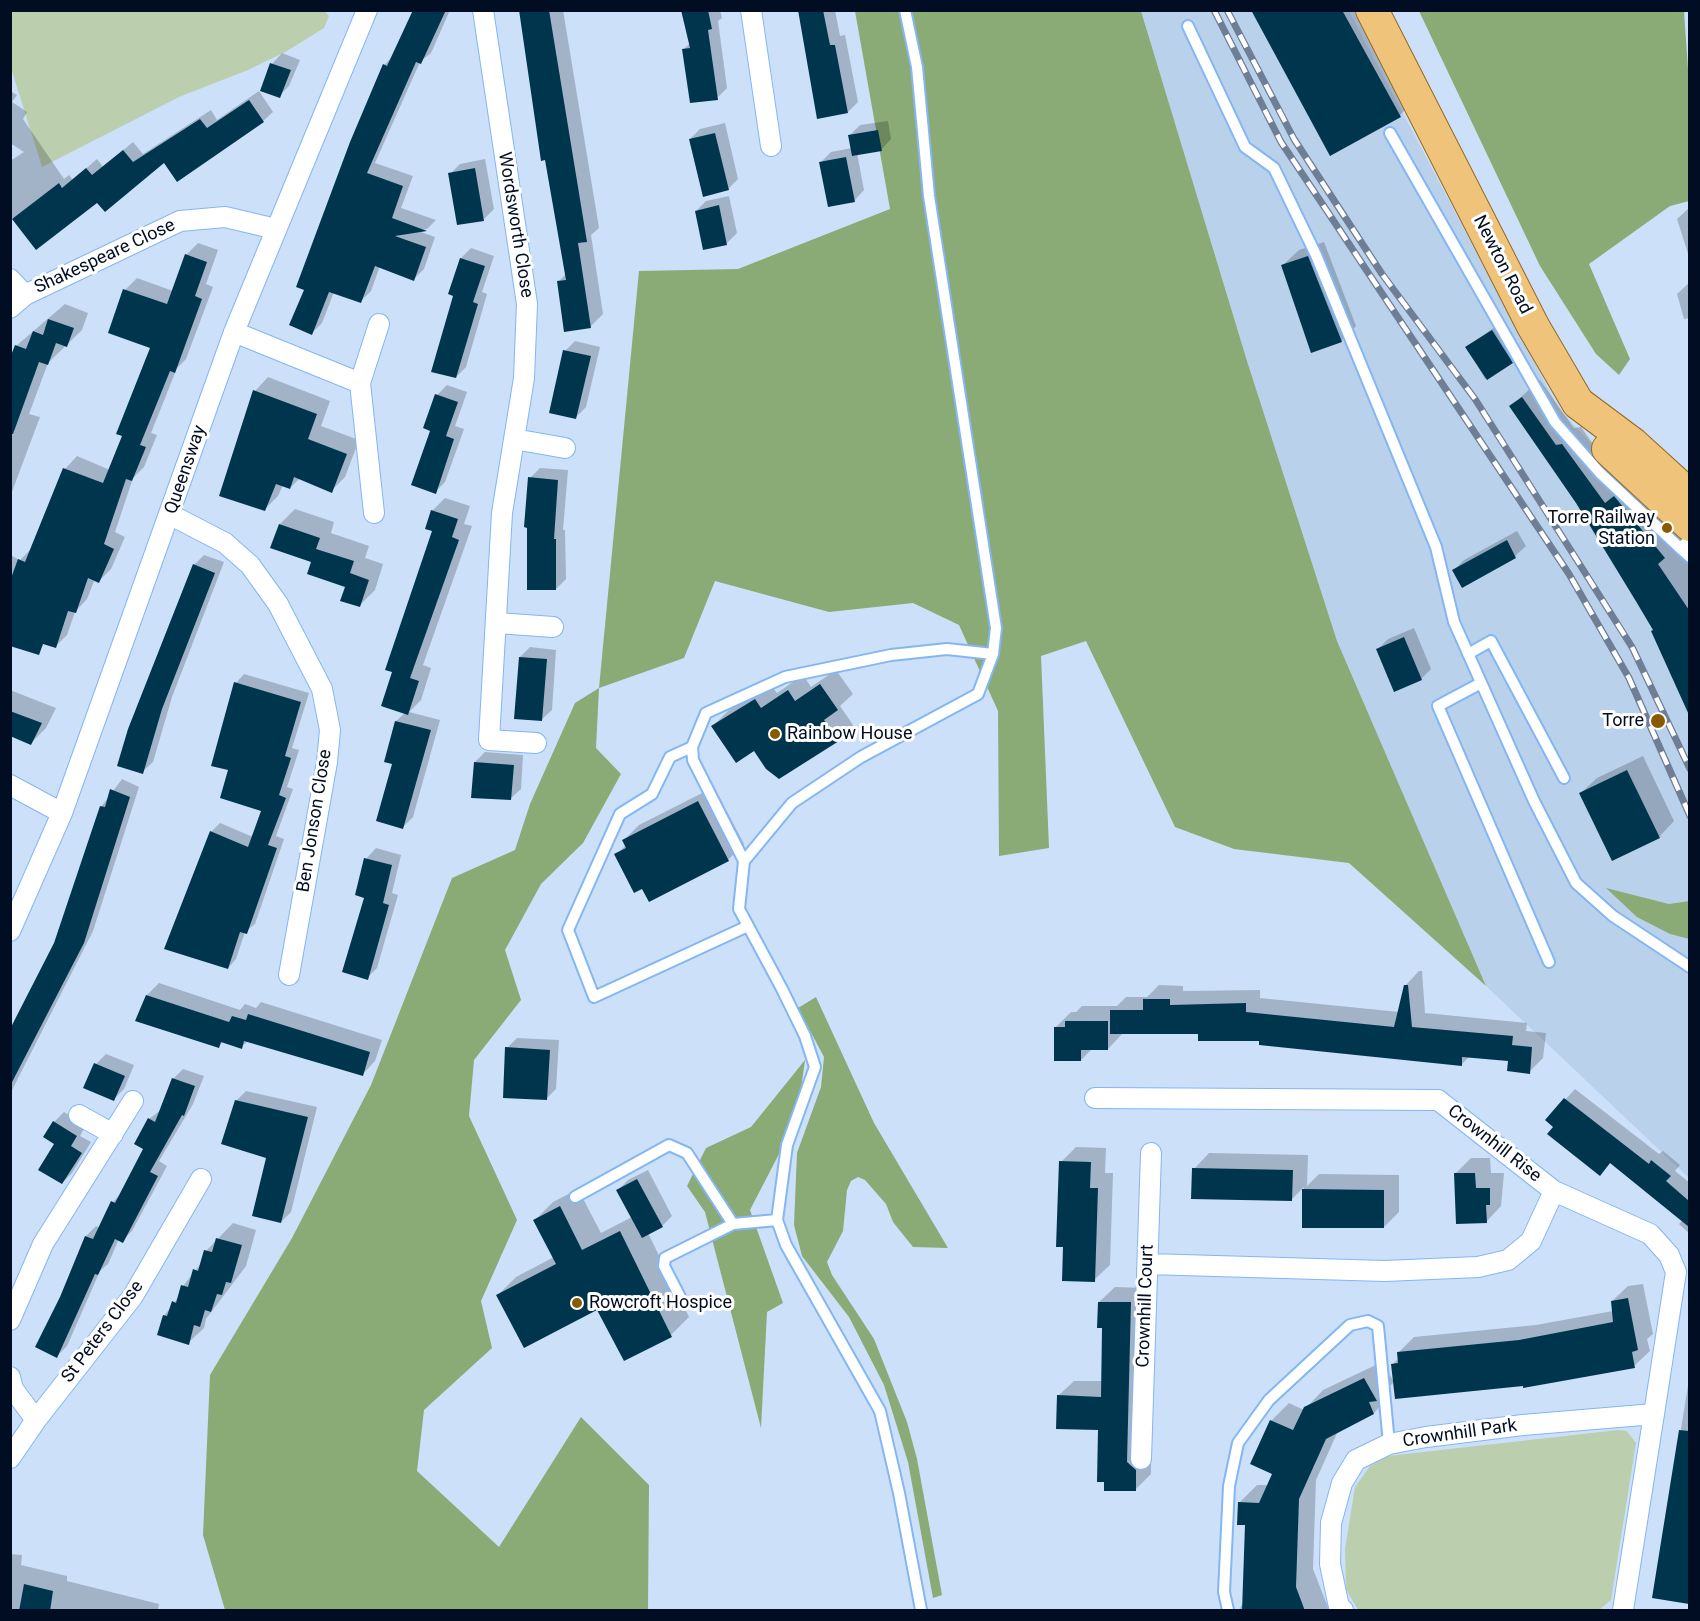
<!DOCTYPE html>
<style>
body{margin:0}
#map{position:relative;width:1700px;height:1621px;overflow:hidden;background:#cce0f9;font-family:Roboto,sans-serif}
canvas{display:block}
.frame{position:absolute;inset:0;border:12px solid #000d22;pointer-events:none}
</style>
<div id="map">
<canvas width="1700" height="1621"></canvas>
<div class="frame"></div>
</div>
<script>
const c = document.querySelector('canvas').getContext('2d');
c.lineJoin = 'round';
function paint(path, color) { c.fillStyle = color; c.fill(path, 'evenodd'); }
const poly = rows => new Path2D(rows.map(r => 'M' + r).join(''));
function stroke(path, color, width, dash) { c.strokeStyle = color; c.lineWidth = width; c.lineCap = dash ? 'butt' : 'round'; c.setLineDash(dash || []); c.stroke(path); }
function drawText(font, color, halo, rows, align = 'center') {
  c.font = font + ' Roboto,sans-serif'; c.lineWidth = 6; c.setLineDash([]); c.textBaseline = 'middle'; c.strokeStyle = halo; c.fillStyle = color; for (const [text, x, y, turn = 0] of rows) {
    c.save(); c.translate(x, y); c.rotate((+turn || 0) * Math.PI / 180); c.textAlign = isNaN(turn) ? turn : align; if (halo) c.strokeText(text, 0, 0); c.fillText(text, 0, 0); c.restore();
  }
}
const built = poly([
 [1141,11,1349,11,1559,409,1603,456,1646,497,1665,525,1689,544,1689,901,1669,904,1607,889,1670,934,1689,939,1689,1178,1486,986,1337,641,1247,361]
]);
const green = poly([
 [324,10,329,16,324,28,287,51,248,70,179,97,42,167,11,68,11,11],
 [1618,1430,1627,1431,1636,1443,1611,1600,1599,1610,1358,1610,1346,1589,1345,1549,1355,1487,1370,1466,1388,1456]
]);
const forest = poly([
 [855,11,1141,11,1247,361,1337,641,1486,986,1349,863,1234,849,1175,827,1086,641,1041,656,1049,848,999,856,998,711,959,625,913,603,829,612,715,581,684,658,599,688,596,748,621,774,583,843,541,884,505,950,521,1000,474,1060,469,1116,517,1220,481,1301,492,1348,424,1410,417,1471,499,1547,581,1417,649,1485,648,1610,225,1610,203,1535,210,1375,292,1238,371,1085,452,878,515,850,530,804,575,703,599,688,639,271,738,269,890,209],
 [1419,11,1684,11,1690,99,1689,201,1670,206,1589,264,1630,359,1619,375,1596,354,1540,266],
 [1606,888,1669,904,1689,901,1689,939,1670,934,1637,917],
 [816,997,874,1123,948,1248,913,1247,893,1222,886,1204,865,1180,858,1177,851,1181,847,1190,843,1231,827,1262,832,1275,874,1339,907,1422,917,1459,942,1595,933,1598,908,1462,884,1385,849,1317,802,1256,794,1225,797,1153,821,1087,824,1057,798,1008],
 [805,1060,801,1089,779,1154,750,1210,783,1303,767,1312,761,1428,705,1212,687,1186,706,1148,751,1127]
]);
const shadow = poly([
 [415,10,450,10,431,53,420,62,375,163,413,176,401,208,436,220,427,229,418,231,435,237,424,269,414,279,380,266,371,291,361,301,334,292,322,323,312,333,305,289,384,65,394,55],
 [520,10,563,10,599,228,591,235,603,314,590,327,558,282,566,274],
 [683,10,720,10,722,18,718,21,727,88,717,98,684,49,690,43],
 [799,10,835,10,840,36,845,35,858,102,848,112],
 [1256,10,1365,10,1415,100,1400,115],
 [282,53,300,60,289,86,279,96,261,91,272,64],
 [10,91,17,95,12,102,27,112,23,119,64,179,69,175,73,180,97,159,103,167,133,142,143,154,211,110,217,120,259,91,273,112,263,121,165,161,97,201,36,248,10,215,10,161,24,152,10,143],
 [888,121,891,139,881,150,857,153,864,190,854,201,821,162,831,152,852,148,850,135,860,125],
 [725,123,738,179,728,189,690,139,700,129],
 [485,159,494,209,484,219,450,174,460,164],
 [729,196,737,233,727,243,696,211,706,201],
 [1690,207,1690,260,1677,219],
 [1324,242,1356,326,1341,341,1283,265,1299,250],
 [198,243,218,250,206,284,213,287,186,359,177,368,151,433,157,435,144,467,133,478,115,532,125,537,111,569,99,581,95,579,87,599,75,612,67,635,55,647,10,633,10,555,20,560,32,548,65,469,77,456,110,470,124,435,152,347,125,290,137,278,173,291,186,255],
 [471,248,494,256,482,292,487,294,466,367,456,377,455,295,461,258],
 [1690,282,1690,318,1684,319,1677,294],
 [65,304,88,313,82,330,48,363,29,414,40,417,10,497,10,362,16,346],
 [1503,321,1522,352,1485,379,1467,347],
 [575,341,600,347,586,407,576,417,565,351],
 [268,377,330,401,321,426,359,440,345,477,331,491,300,478,290,488,283,485,278,496,265,509,255,391],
 [1540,380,1574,428,1581,427,1623,486,1633,479,1682,539,1676,546,1690,566,1690,712,1652,632,1654,630,1577,503,1511,406],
 [447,385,467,392,455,426,464,429,445,482,435,492,431,430,437,395],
 [540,468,568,470,563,530,565,530,566,579,556,589,530,478],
 [445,498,470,506,464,524,472,526,423,665,431,668,421,700,409,712,440,720,413,817,403,827,394,763,396,721,405,713,383,705,434,530,432,511],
 [295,509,334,522,331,533,369,546,365,558,383,564,375,590,359,606,347,586,313,561,280,524],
 [1517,531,1526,546,1515,556,1462,586,1454,570,1464,560],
 [204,555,224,562,172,697,153,762,142,772,194,565],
 [1414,628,1431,669,1421,679,1378,649,1388,639],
 [530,647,556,650,552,710,541,720,520,657],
 [836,670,853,694,840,706,853,725,838,740,754,749,713,726,728,711,771,685,777,693,803,675,811,687],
 [244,674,309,693,292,748,299,750,287,787,293,789,276,836,284,839,255,924,245,932,236,959,228,968,166,948,211,832,220,823,253,837,263,810,230,769,236,683],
 [10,690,56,708,46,728,31,743,10,735],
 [485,752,523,755,521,789,510,799,475,762],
 [1643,756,1674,821,1659,837,1581,793,1597,778],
 [122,779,139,787,93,931,10,1094,10,1033,55,943,101,807],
 [714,787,744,844,728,860,643,887,616,855,626,845,624,840,639,825],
 [376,848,401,855,392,893,398,895,377,968,367,978,366,859],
 [1419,971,1422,971,1425,1013,1527,1023,1526,1031,1546,1033,1543,1058,1529,1072,1510,1060,1470,1056,1461,1065,1200,1033,1123,1033,1108,1049,1092,1049,1081,1060,1055,1028,1071,1012,1076,1012,1082,1006,1117,1006,1126,997,1147,997,1159,985,1183,986,1183,991,1260,990,1260,998,1399,1012,1405,986],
 [159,983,240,1010,245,1004,256,1008,261,1002,382,1040,375,1061,363,1074,248,1041,241,1047,224,1041,218,1047,147,995],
 [517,1038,559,1040,556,1089,546,1099,507,1048],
 [106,1054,134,1065,124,1089,114,1099,85,1087,96,1064],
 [183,1069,204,1076,193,1104,159,1161,167,1166,132,1231,122,1241,119,1239,108,1264,100,1271,67,1346,57,1356,61,1298,86,1236,96,1226,100,1228,113,1202,122,1192,145,1149,149,1119,161,1110,173,1079],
 [1575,1089,1659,1154,1663,1151,1680,1165,1675,1171,1690,1183,1690,1234,1679,1224,1683,1220,1611,1162,1600,1174,1547,1120],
 [246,1091,317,1107,291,1212,281,1222,268,1157,236,1101],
 [64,1112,86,1125,80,1136,91,1142,72,1173,62,1183,54,1122],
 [1076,1147,1106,1148,1105,1173,1113,1173,1110,1265,1094,1280,1064,1246,1061,1162],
 [1209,1153,1308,1155,1307,1186,1319,1174,1399,1175,1399,1212,1384,1227,1303,1227,1304,1187,1292,1199,1194,1169],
 [1471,1158,1490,1158,1491,1173,1504,1173,1501,1206,1486,1222,1455,1174],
 [648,1170,672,1216,662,1226,648,1233,689,1317,671,1335,598,1308,498,1295,516,1277,554,1257,535,1220,553,1202,578,1189,601,1233,632,1217,618,1190,628,1180],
 [233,1223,256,1230,246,1266,206,1319,204,1328,188,1343,164,1316,180,1295,183,1286,202,1262,206,1251],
 [1643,1284,1653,1334,1647,1339,1650,1351,1634,1366,1524,1384,1393,1364,1399,1358,1398,1353,1414,1337,1536,1325,1613,1311,1612,1301,1628,1286],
 [1115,1287,1146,1288,1142,1447,1151,1454,1151,1474,1135,1490,1100,1428,1058,1396,1074,1381,1102,1381,1104,1327,1099,1302],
 [1382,1362,1394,1382,1388,1388,1391,1395,1374,1413,1338,1431,1316,1480,1313,1569,1329,1610,1239,1610,1243,1603,1246,1524,1239,1503,1257,1485,1268,1485,1274,1473,1271,1421,1289,1403,1304,1410,1323,1390],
 [1690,1373,1690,1602,1654,1597],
 [10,1554,22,1555,21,1565,67,1576,67,1581,159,1604,158,1610,10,1610]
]);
const building = poly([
 [413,10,446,10,421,64,416,62,367,173,403,186,392,218,427,231,395,236,426,247,414,281,375,266,361,303,329,292,312,335,289,325,304,290,296,287,350,142,383,64,387,66],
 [519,10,549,10,587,242,578,243,591,328,564,332,557,281,566,280,545,160,541,161],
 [681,10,708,10,712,29,708,30,718,100,690,103,682,49,690,48],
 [798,10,823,10,830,45,835,45,848,113,817,119],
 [1251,10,1342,10,1401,117,1330,156],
 [270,63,291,70,280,98,260,91],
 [249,100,264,122,177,182,164,163,105,212,97,203,36,250,12,219,59,183,62,188,86,168,92,175,123,150,133,162,200,119,207,128],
 [878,130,882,151,852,156,848,135],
 [715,133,729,190,703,197,689,139],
 [846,157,855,202,828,207,819,162],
 [475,168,484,221,457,225,448,173],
 [719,205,727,245,703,250,695,211],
 [185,254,207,262,195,296,202,299,175,373,170,371,140,445,146,447,132,481,126,479,104,544,114,549,99,583,88,578,76,613,68,611,56,648,43,644,39,655,10,646,10,581,18,559,25,562,63,468,103,483,122,436,116,434,150,348,108,333,123,289,167,304],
 [1308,256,1342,342,1311,353,1281,265],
 [460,258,485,266,473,302,478,304,456,378,431,372,453,296,448,294],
 [48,319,74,328,67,347,56,343,48,365,39,362,13,434,10,434,10,358,15,345,26,349,33,331,43,335],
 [1492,330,1513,363,1487,380,1465,347],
 [563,350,591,356,576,419,549,413],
 [253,390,317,414,308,439,347,454,332,493,294,477,290,489,276,484,265,511,219,496],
 [435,394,458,402,446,436,454,439,436,494,411,485,430,431,423,428],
 [1522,397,1556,445,1562,444,1605,503,1614,496,1665,558,1658,564,1689,610,1689,715,1651,631,1653,630,1637,603,1576,503,1509,406],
 [528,477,558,480,554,539,556,539,556,590,527,590,527,528,524,527],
 [431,510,458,519,452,537,459,540,410,678,419,681,408,715,381,706,392,672,385,670,432,531,425,529],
 [279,524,320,538,316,549,354,561,350,573,369,580,360,607,340,601,345,587,307,574,311,562,270,548],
 [1507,540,1516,558,1462,588,1452,570],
 [193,564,215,573,162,709,143,774,117,766,128,729],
 [1404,637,1422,680,1394,692,1376,649],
 [519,657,547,659,542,721,514,719],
 [234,682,301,702,285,756,291,758,279,795,286,798,268,845,277,848,247,934,240,932,228,969,164,949,210,831,248,847,261,811,220,798,228,770,211,766],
 [820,684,838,710,824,720,839,741,779,779,766,769,754,751,736,763,711,726,755,699,761,708,788,690,795,701],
 [10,711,42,723,31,745,10,736],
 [395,721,431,730,403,829,376,821,392,764,384,762],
 [474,762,514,765,511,800,471,798],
 [1627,770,1660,838,1612,861,1579,793],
 [110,789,130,797,84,943,10,1086,10,1029,54,943,100,806,105,807],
 [698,801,729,861,649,902,642,889,634,893,614,854,626,848,622,840],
 [364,858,392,865,383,903,389,905,368,980,342,972,364,898,355,895],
 [1404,985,1408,985,1412,1027,1513,1036,1512,1045,1532,1047,1530,1074,1507,1071,1508,1061,1462,1057,1462,1066,1259,1045,1259,1041,1198,1041,1198,1034,1110,1034,1110,1010,1143,1010,1143,999,1170,999,1170,1005,1246,1003,1246,1012,1394,1027],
 [146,995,229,1022,232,1016,246,1020,248,1014,370,1052,363,1076,244,1041,242,1049,221,1042,219,1048,135,1021],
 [1065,1021,1108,1021,1108,1050,1081,1050,1081,1061,1054,1061,1054,1027,1065,1027],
 [505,1047,550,1050,547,1100,503,1098],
 [94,1063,125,1076,114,1101,83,1088],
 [172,1078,195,1086,184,1116,182,1115,150,1172,158,1176,123,1243,115,1239,98,1275,95,1274,57,1358,35,1347,60,1297,85,1236,93,1239,111,1201,115,1203,143,1149,134,1144,148,1118,155,1122],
 [1564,1098,1649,1164,1651,1160,1671,1176,1666,1181,1689,1201,1689,1227,1610,1163,1600,1176,1547,1134,1553,1127,1545,1120],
 [235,1100,308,1117,281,1223,252,1216,266,1158,221,1144],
 [53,1121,77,1136,71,1146,82,1153,62,1184,38,1170,54,1144,43,1137],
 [1059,1161,1091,1162,1090,1188,1098,1188,1095,1282,1062,1281,1063,1247,1056,1247],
 [1192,1168,1293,1170,1292,1201,1191,1199],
 [1454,1173,1475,1173,1476,1188,1490,1188,1490,1205,1486,1205,1487,1223,1456,1224],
 [637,1179,663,1227,642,1238,616,1190],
 [1302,1189,1384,1190,1384,1228,1302,1228],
 [560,1206,582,1250,620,1231,672,1337,624,1361,597,1310,524,1348,496,1295,556,1264,533,1220],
 [216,1238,242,1245,231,1283,226,1282,222,1295,217,1294,211,1312,205,1310,200,1327,194,1325,189,1345,157,1335,163,1315,167,1316,172,1301,176,1303,181,1285,188,1287,193,1269,198,1271,204,1250,212,1252],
 [1628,1298,1638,1350,1632,1352,1635,1368,1523,1388,1523,1386,1395,1399,1391,1364,1398,1363,1397,1352,1519,1340,1613,1322,1611,1301],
 [1098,1302,1131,1302,1127,1462,1136,1470,1136,1491,1104,1491,1104,1482,1097,1482,1098,1430,1056,1429,1057,1395,1101,1397,1102,1328,1097,1328],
 [1364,1378,1377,1401,1369,1402,1374,1414,1326,1439,1299,1499,1296,1587,1305,1611,1242,1611,1245,1525,1237,1525,1238,1502,1259,1503,1272,1474,1250,1464,1270,1420,1293,1430,1304,1407],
 [1679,1430,1689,1431,1689,1604,1652,1598],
 [24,1584,53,1591,50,1611,19,1611]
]);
const service = poly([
 [905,10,917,67,929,196,996,628,993,654,978,694,861,757,792,803,744,861,739,909,782,989,805,1036,815,1067,787,1145,777,1220,786,1245,880,1411,899,1493,921,1610],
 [1188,26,1245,147,1274,168,1316,255,1436,547,1454,622,1534,801,1576,883,1613,916,1690,967],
 [1390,133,1555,422,1600,473,1681,549],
 [1690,537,1681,549,1690,557],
 [1468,654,1491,641,1564,778],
 [1481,683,1438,706,1549,962],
 [692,747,670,757,652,794,620,814,568,930,594,997,748,926],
 [744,861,693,760,692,747,706,713,785,677,891,655,947,649,993,654],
 [575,1197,669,1145,687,1153,733,1224],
 [680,1297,664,1266,665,1258,733,1224,777,1220],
 [1228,1610,1224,1592,1229,1486,1238,1443,1269,1400,1350,1325,1368,1321,1378,1326,1389,1444]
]);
const minor = poly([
 [483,10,527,304,524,378,502,513,489,740,536,743],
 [751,10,771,146],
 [10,279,25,295],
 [10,308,25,295,180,221,225,217,276,229],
 [234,332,360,383],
 [514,439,565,448],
 [374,513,360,383,379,324],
 [171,515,225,543,250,565,278,604,322,689,330,730,327,762,289,975],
 [497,623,553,627],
 [10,785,62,813],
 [10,931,62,813,234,332,367,10],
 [1095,1098,1438,1100,1554,1191,1531,1241,1508,1260,1478,1267,1385,1271,1148,1264],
 [79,1115,113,1134],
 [10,1320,43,1244,133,1101],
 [10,1377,13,1389,36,1420,10,1458],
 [36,1420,133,1296,201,1179],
 [1141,1459,1151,1153],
 [1343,1610,1339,1607,1330,1564,1331,1523,1342,1483,1356,1460,1389,1444,1426,1437,1523,1425,1654,1414,1676,1272,1669,1255,1650,1234,1554,1191],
 [1623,1610,1654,1414]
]);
const primary = poly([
 [1372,10,1533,326,1578,403,1633,444,1690,496],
 [1608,449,1690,525]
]);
const rail = poly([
 [1214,10,1281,142,1569,574,1629,678,1690,816],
 [1227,10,1294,139,1382,274,1475,399,1632,647,1690,769]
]);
const markers = [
 [1667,528,6,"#8a5a00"],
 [1658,721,8,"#8a5a00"],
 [775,734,6,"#8a5a00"],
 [577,1303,6,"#8a5a00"]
];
const streetNames = [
 ["Wordsworth Close",515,225,81],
 ["Shakespeare Close",105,257,-25],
 ["Newton Road",1502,265,63],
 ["Queensway",186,470,-71],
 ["Ben Jonson Close",315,821,-81],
 ["Crownhill Rise",1494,1144,38],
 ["Crownhill Court",1146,1306,-88],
 ["St Peters Close",103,1332,-53],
 ["Crownhill Park",1460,1434,-8]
];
const poiNames = [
 ["Torre Railway",1655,518],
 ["Station",1655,539],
 ["Torre",1644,721],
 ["Rainbow House",787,734,"left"],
 ["Rowcroft Hospice",589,1303,"left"]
];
paint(built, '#bad1ec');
paint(green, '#bbcfaf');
paint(forest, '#8aaa76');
paint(shadow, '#0003');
paint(building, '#00364d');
stroke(service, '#84b6f2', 14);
stroke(minor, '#84b6f2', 22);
stroke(primary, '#946a21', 34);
stroke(service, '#fff', 10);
stroke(minor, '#fff', 20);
stroke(primary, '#efc47a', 32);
stroke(rail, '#6d7e95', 7);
stroke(rail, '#fff', 4.5, [14]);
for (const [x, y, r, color] of markers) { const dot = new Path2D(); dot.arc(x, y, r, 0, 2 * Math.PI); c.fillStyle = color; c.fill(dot); stroke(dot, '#fff', 2); }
drawText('18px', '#000d22', '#fff', streetNames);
drawText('18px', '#000d22', '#fff', poiNames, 'right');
</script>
